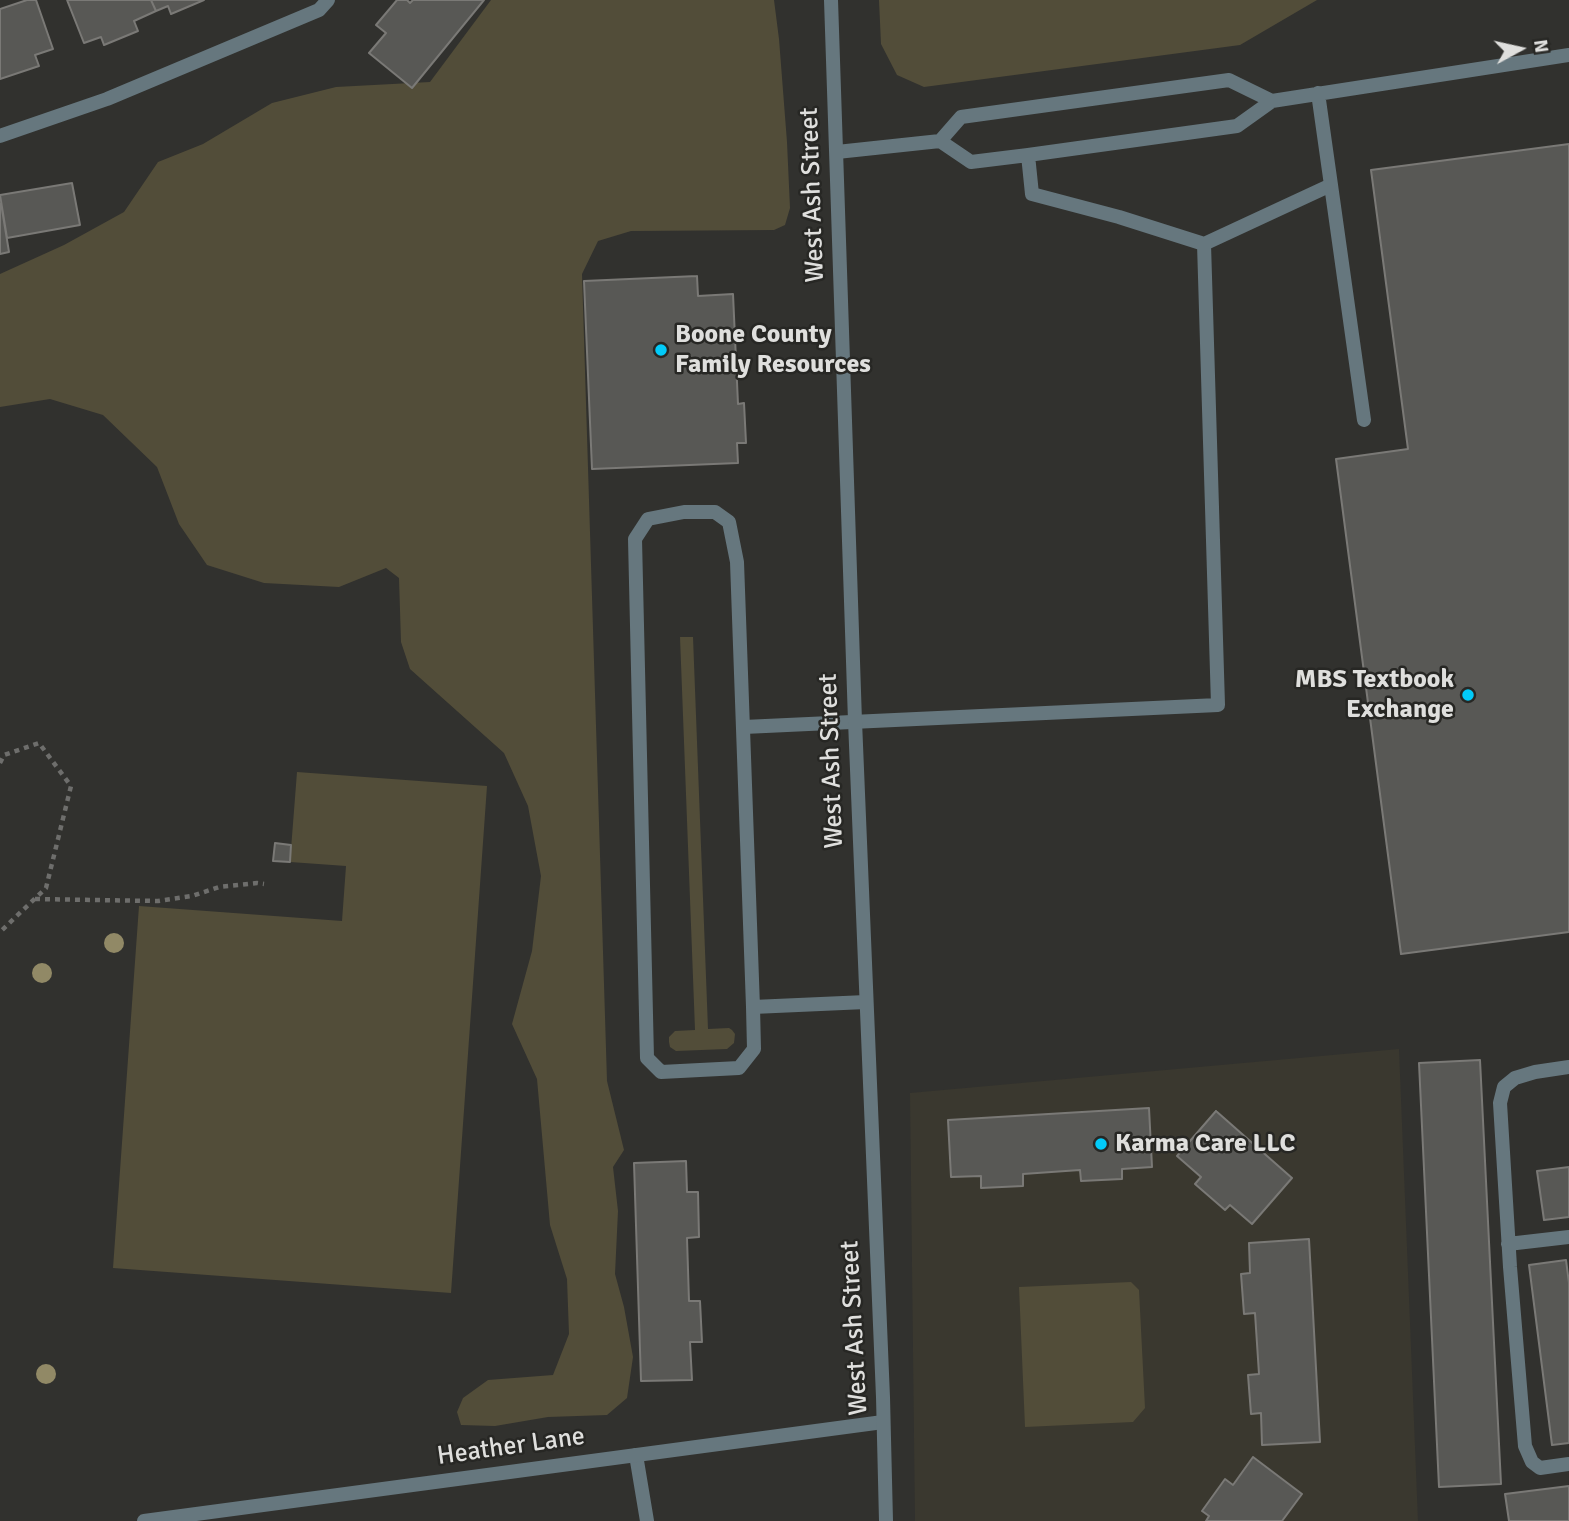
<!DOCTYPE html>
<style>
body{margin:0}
#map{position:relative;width:1569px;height:1521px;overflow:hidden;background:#31312e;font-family:Signika,sans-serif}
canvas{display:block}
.north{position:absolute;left:1485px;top:14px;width:70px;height:70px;-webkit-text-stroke:5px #272724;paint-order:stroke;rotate:82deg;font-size:19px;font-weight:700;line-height:28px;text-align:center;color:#dfdfdd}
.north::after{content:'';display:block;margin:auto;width:24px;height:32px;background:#dfdfdd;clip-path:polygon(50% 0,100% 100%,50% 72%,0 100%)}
</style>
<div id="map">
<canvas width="1569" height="1521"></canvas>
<div class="north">N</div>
</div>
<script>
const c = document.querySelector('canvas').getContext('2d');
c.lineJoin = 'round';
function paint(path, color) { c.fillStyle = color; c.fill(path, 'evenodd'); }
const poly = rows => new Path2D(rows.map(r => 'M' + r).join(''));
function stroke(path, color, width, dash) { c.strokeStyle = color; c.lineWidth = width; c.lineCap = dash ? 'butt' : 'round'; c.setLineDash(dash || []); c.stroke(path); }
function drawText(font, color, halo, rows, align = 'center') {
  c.font = font + ' Signika,sans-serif'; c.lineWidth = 5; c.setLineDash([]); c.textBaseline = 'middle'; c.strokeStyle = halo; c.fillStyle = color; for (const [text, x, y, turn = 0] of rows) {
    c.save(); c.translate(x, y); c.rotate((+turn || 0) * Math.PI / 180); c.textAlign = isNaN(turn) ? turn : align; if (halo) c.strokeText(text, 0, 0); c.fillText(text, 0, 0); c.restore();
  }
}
const built = poly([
 [1399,1049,1418,1521,915,1521,910,1093]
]);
const green = poly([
 [491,0,774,0,779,39,787,142,790,208,785,225,774,230,631,231,598,241,582,274,607,1081,624,1150,613,1167,618,1211,615,1274,624,1307,633,1357,627,1398,607,1415,548,1417,495,1426,461,1425,457,1412,463,1398,488,1380,553,1375,569,1334,567,1279,550,1225,537,1079,512,1024,532,951,541,876,528,806,504,753,410,669,401,642,399,578,386,568,339,587,264,583,207,565,179,524,157,467,103,415,50,399,0,407,0,274,64,245,124,212,158,162,203,144,272,103,336,87,430,82],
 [879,0,1317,0,1240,45,924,87,897,75,881,44],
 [680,637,693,637,708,1029,729,1028,732,1030,735,1034,734,1043,727,1049,676,1051,670,1047,669,1042,669,1037,675,1031,695,1030],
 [297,772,487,786,451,1293,113,1268,139,906,342,921,346,866,290,862],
 [1131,1282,1139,1290,1145,1408,1133,1422,1025,1427,1019,1287]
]);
const building = poly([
 [27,0,36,0,53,49,35,55,39,66,0,79,0,9,27,0],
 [67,0,151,0,156,11,134,21,138,31,104,45,101,37,84,43,67,0],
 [151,0,204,0,171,14,168,6,156,11,151,0],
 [397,0,407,0,410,3,413,0,484,0,412,88,369,53,386,33,376,25,397,0],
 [1569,144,1569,932,1401,954,1336,459,1408,449,1371,170,1569,144],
 [72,183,80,225,7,238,0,195,72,183],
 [1,203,9,252,0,254,0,204,1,203],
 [697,276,698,296,733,294,738,404,744,403,746,443,737,443,738,463,592,469,584,281,697,276],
 [275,843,291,845,290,862,273,861,275,843],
 [1480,1060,1501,1484,1439,1487,1419,1063,1480,1060],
 [1149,1108,1152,1167,1122,1169,1122,1179,1081,1181,1080,1170,1023,1174,1023,1186,981,1188,981,1176,951,1177,948,1120,1149,1108],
 [1216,1111,1292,1178,1252,1224,1230,1205,1225,1210,1195,1184,1201,1177,1177,1156,1216,1111],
 [686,1161,687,1192,698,1192,699,1237,687,1238,689,1301,700,1301,702,1342,690,1342,692,1380,641,1381,634,1163,686,1161],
 [1569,1167,1569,1217,1544,1220,1537,1171,1569,1167],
 [1309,1239,1320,1442,1262,1445,1261,1413,1251,1414,1248,1375,1259,1374,1255,1313,1244,1314,1241,1274,1250,1273,1249,1243,1309,1239],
 [1566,1260,1569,1283,1569,1443,1552,1445,1529,1265,1566,1260],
 [1253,1457,1302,1494,1282,1521,1206,1521,1209,1516,1202,1511,1225,1479,1233,1485,1253,1457],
 [1569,1486,1569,1521,1509,1521,1505,1494,1569,1486]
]);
const path = poly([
 [0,763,4,755,39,743,71,786,46,888,0,932],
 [35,899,158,901,192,896,219,887,257,883,264,884]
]);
const service = poly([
 [0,136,107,99,319,10,328,0],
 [940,141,971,162,1028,155,1237,126,1272,101,1569,55],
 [837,152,940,141,961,117,1229,80,1272,101],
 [1028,155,1032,194,1119,217,1204,244,1331,185,1318,93],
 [1331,185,1364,420],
 [744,727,1218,705,1204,244],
 [753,1007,754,1049,739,1068,661,1072,647,1058,635,539,648,519,684,512,715,512,729,522,737,562,753,1007,866,1002],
 [1569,1067,1535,1072,1515,1078,1504,1087,1500,1103,1510,1267,1525,1446,1532,1462,1540,1468,1569,1464],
 [1508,1244,1569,1237],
 [636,1455,647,1521]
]);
const minor = poly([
 [144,1521,883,1422]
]);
const tertiary = poly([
 [831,0,855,721,883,1397,886,1521]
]);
const trees = [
 [114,943],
 [42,973],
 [46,1374]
];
const markers = [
 [661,350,7,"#02cbf9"],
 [1468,695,7,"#02cbf9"],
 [1101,1144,7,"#02cbf9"]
];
const streetNames = [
 ["West Ash Street",813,195,-92],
 ["West Ash Street",832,761,-92],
 ["West Ash Street",855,1328,-93],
 ["Heather Lane",511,1447,-8]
];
const poiNames = [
 ["Boone County",675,335],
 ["Family Resources",675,365],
 ["MBS Textbook",1454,680,"right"],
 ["Exchange",1454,710,"right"],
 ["Karma Care LLC",1115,1144]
];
paint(built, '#3a382f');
paint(green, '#524d39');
paint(building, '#585855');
stroke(building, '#7a7976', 2);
stroke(path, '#6e6e6c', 4.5, [5, 5]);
stroke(service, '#66777e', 14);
stroke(minor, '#66777e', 14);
stroke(tertiary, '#66777e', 14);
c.fillStyle = '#918966';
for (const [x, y] of trees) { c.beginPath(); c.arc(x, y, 10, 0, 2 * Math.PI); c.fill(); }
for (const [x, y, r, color] of markers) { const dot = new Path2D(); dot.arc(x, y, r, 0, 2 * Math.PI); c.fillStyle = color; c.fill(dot); stroke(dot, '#272724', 2.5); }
drawText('26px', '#dfdfdd', '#272724', streetNames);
drawText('bold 26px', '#dfdfdd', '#272724', poiNames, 'left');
</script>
